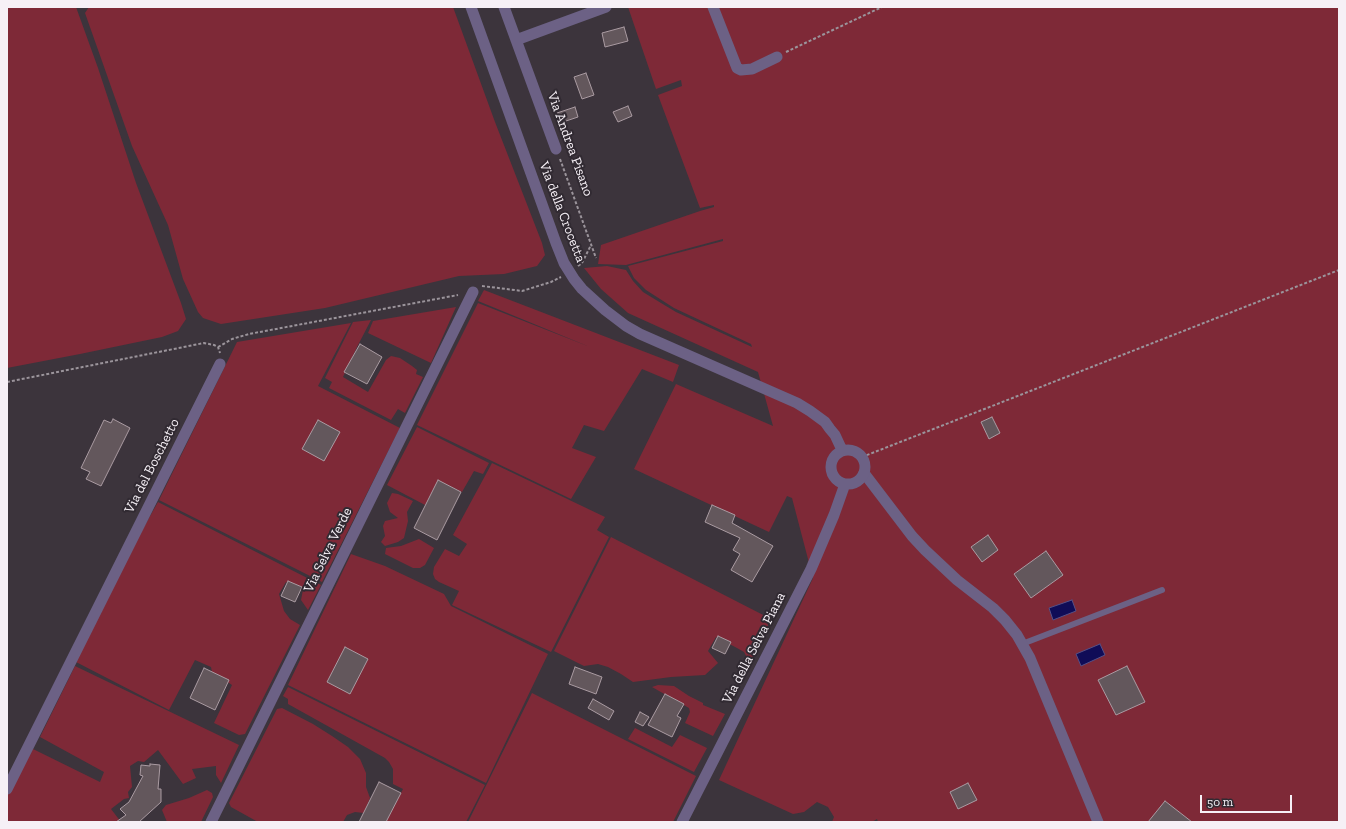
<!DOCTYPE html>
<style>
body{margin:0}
#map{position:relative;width:1346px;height:829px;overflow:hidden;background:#3c343c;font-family:"Zilla Slab",serif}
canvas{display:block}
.frame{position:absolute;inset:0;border:8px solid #f6f0f6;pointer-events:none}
.scale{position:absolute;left:1200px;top:795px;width:92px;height:18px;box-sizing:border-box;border:2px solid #f6f0f6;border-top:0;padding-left:5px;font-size:12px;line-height:14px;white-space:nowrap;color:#f6f0f6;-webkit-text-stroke:3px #312a32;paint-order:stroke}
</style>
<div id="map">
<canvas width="1346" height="829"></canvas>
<div class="frame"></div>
<div class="scale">50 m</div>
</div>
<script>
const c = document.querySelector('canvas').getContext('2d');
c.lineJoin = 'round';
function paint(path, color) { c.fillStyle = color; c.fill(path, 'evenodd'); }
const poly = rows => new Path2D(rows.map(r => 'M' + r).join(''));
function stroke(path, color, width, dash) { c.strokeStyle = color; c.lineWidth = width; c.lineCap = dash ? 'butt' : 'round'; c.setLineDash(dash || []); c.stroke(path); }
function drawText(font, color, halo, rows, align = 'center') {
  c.font = font + ' "Zilla Slab",serif'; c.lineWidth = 4; c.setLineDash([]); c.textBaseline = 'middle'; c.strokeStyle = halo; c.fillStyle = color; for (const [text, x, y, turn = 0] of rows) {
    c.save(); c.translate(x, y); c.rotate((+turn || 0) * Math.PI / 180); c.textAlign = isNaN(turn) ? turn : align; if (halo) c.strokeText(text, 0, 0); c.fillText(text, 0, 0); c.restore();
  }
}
const green = poly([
 [7,7,76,7,98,68,136,183,181,303,186,319,178,331,162,337,80,354,7,368],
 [89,7,453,7,495,122,542,243,545,255,537,266,504,274,459,276,325,308,221,324,203,318,198,312,183,279,168,225,132,146,85,13],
 [628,7,1339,7,1339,822,878,822,877,819,872,822,832,822,834,817,828,807,817,802,804,812,793,814,719,780,813,578,792,498,787,496,769,532,634,469,676,384,773,426,758,372,628,313,601,289,584,268,607,266,626,270,633,281,643,292,661,303,676,312,752,347,751,344,674,308,646,290,634,278,628,266,723,241,723,239,626,265,598,264,601,245,700,211,714,207,714,205,700,208,658,95,682,86,681,80,656,89],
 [484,290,679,365,673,382,642,369,604,431,584,425,572,448,596,457,571,499,417,425,478,303,590,347,478,301],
 [456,307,431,363,368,333,373,321],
 [371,320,357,347,343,377,368,392,386,360,391,356,400,358,412,366,417,370,416,374,423,377,405,413,398,409,391,420,329,388,332,382,325,378,353,322],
 [351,323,318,386,400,428,322,582,159,500,237,342],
 [417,427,489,463,483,474,474,471,462,492,439,481,425,505,387,485],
 [492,463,605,517,597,530,609,537,551,652,452,605,459,591,439,582,435,579,433,574,434,567,445,549,459,556,467,544,453,535],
 [392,493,398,494,413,501,407,512,408,521,404,538,398,542,385,546,381,542,385,536,383,526,385,521,398,518,390,512,387,503],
 [158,502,321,585,308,610,301,600,303,590,286,582,279,594,284,611,290,619,300,625,245,734,239,735,214,723,232,685,212,672,211,667,195,660,169,710,76,662,106,594],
 [611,537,771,619,750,663,744,652,737,648,716,637,708,651,718,663,705,675,671,677,633,682,621,674,608,667,598,664,584,666,554,651],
 [419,539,434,548,425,565,420,568,413,568,385,554,386,548,401,546],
 [351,554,385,566,444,594,451,606,548,654,486,783,288,685],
 [75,666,239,745,221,783,216,775,216,766,192,769,196,778,183,784,158,750,144,762,138,761,130,766,132,787,128,792,129,798,124,799,111,809,121,822,46,822,39,821,38,822,7,822,7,795,33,749,100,782,104,772,40,737],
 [658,685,674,686,689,696,703,703,703,705,725,714,713,736,685,723,690,712,689,708,652,687],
 [288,687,485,785,466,822,386,822,403,789,393,784,393,769,389,762,385,758,288,704,288,699,283,696],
 [532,693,696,776,673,822,468,822],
 [282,708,313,724,332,736,348,747,360,759,366,773,366,787,370,798,364,813,355,812,347,815,343,822,258,822,231,807,229,803,277,709],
 [635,728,672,747,680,735,707,748,694,772,628,739],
 [207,790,212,793,213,797,201,822,167,822,162,810,166,805,189,798]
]);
const water = poly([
 [1072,600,1076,611,1053,620,1049,608,1072,600],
 [1100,644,1105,655,1081,666,1076,654,1100,644]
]);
const building = poly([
 [624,27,628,41,605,47,602,33,624,27],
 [586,73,594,95,582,99,574,77,586,73],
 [628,106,632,116,618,122,613,112,628,106],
 [575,107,578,117,560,123,557,113,575,107],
 [360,344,382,357,367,384,344,372,360,344],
 [992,417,1000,433,989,439,981,422,992,417],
 [113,419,130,428,101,486,86,479,90,472,81,468,104,420,111,423,113,419],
 [318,420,340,432,324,461,302,449,318,420],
 [438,480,461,492,437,540,414,528,438,480],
 [712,505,735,515,732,523,773,546,752,582,731,570,740,554,733,550,740,538,705,522,712,505],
 [988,535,998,550,982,562,971,547,988,535],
 [1046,551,1063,575,1031,598,1014,574,1046,551],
 [288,581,302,587,295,602,281,596,288,581],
 [718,636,731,642,725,654,712,648,718,636],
 [345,647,368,659,350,694,327,682,345,647],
 [1127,666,1145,702,1116,715,1098,680,1127,666],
 [575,667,602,677,596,694,569,684,575,667],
 [204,668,229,680,215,710,190,698,204,668],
 [665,694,684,704,677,716,681,718,672,737,648,725,665,694],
 [593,699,614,711,609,720,588,708,593,699],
 [640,712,649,717,643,726,635,722,640,712],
 [150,764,160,765,158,789,161,789,161,802,139,822,116,822,126,815,120,809,129,802,143,776,140,775,141,765,150,766,150,764],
 [379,782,401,793,386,822,359,822,379,782],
 [968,783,977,800,958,809,950,792,968,783],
 [1165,801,1192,822,1148,822,1165,801]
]);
const path = poly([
 [786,52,882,7],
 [560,159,596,258],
 [578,266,582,263,591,245],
 [482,286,522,291,551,282,561,277],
 [218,347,232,339,249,334,458,295],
 [7,382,204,343,214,345,218,347,220,353],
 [862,457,1339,270]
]);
const service = poly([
 [1022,644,1162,590]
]);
const minor = poly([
 [504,7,556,149],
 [713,7,737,68,741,70,752,69,777,57],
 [516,40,606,7],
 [864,473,912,536,925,550,957,580,993,608,1005,620,1017,635,1030,658,1098,822],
 [7,789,220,364],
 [211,822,473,292]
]);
const tertiary = poly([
 [471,7,556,243,564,263,574,279,582,289,605,310,626,326,640,334,797,403,810,411,825,422,830,429,835,435,842,450],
 '831 467a17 17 0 1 1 34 0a17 17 0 1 1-34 0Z',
 [682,822,811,569,834,515,845,484]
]);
const streetNames = [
 ["Via Andrea Pisano",570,144,70],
 ["Via della Crocetta",562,212,69],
 ["Via del Boschetto",152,466,-63],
 ["Via Selva Verde",328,550,-64],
 ["Via della Selva Piana",754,648,-63]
];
paint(green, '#7e2937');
paint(water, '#100c57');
stroke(water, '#555087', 1);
paint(building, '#63575c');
stroke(building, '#aa9ba2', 1);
stroke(path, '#9b949b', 2, [3, 2]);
stroke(service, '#6c6185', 6);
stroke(minor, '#6c6185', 11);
stroke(tertiary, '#6c6185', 11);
drawText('14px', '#f6f0f6', '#312a32', streetNames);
</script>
